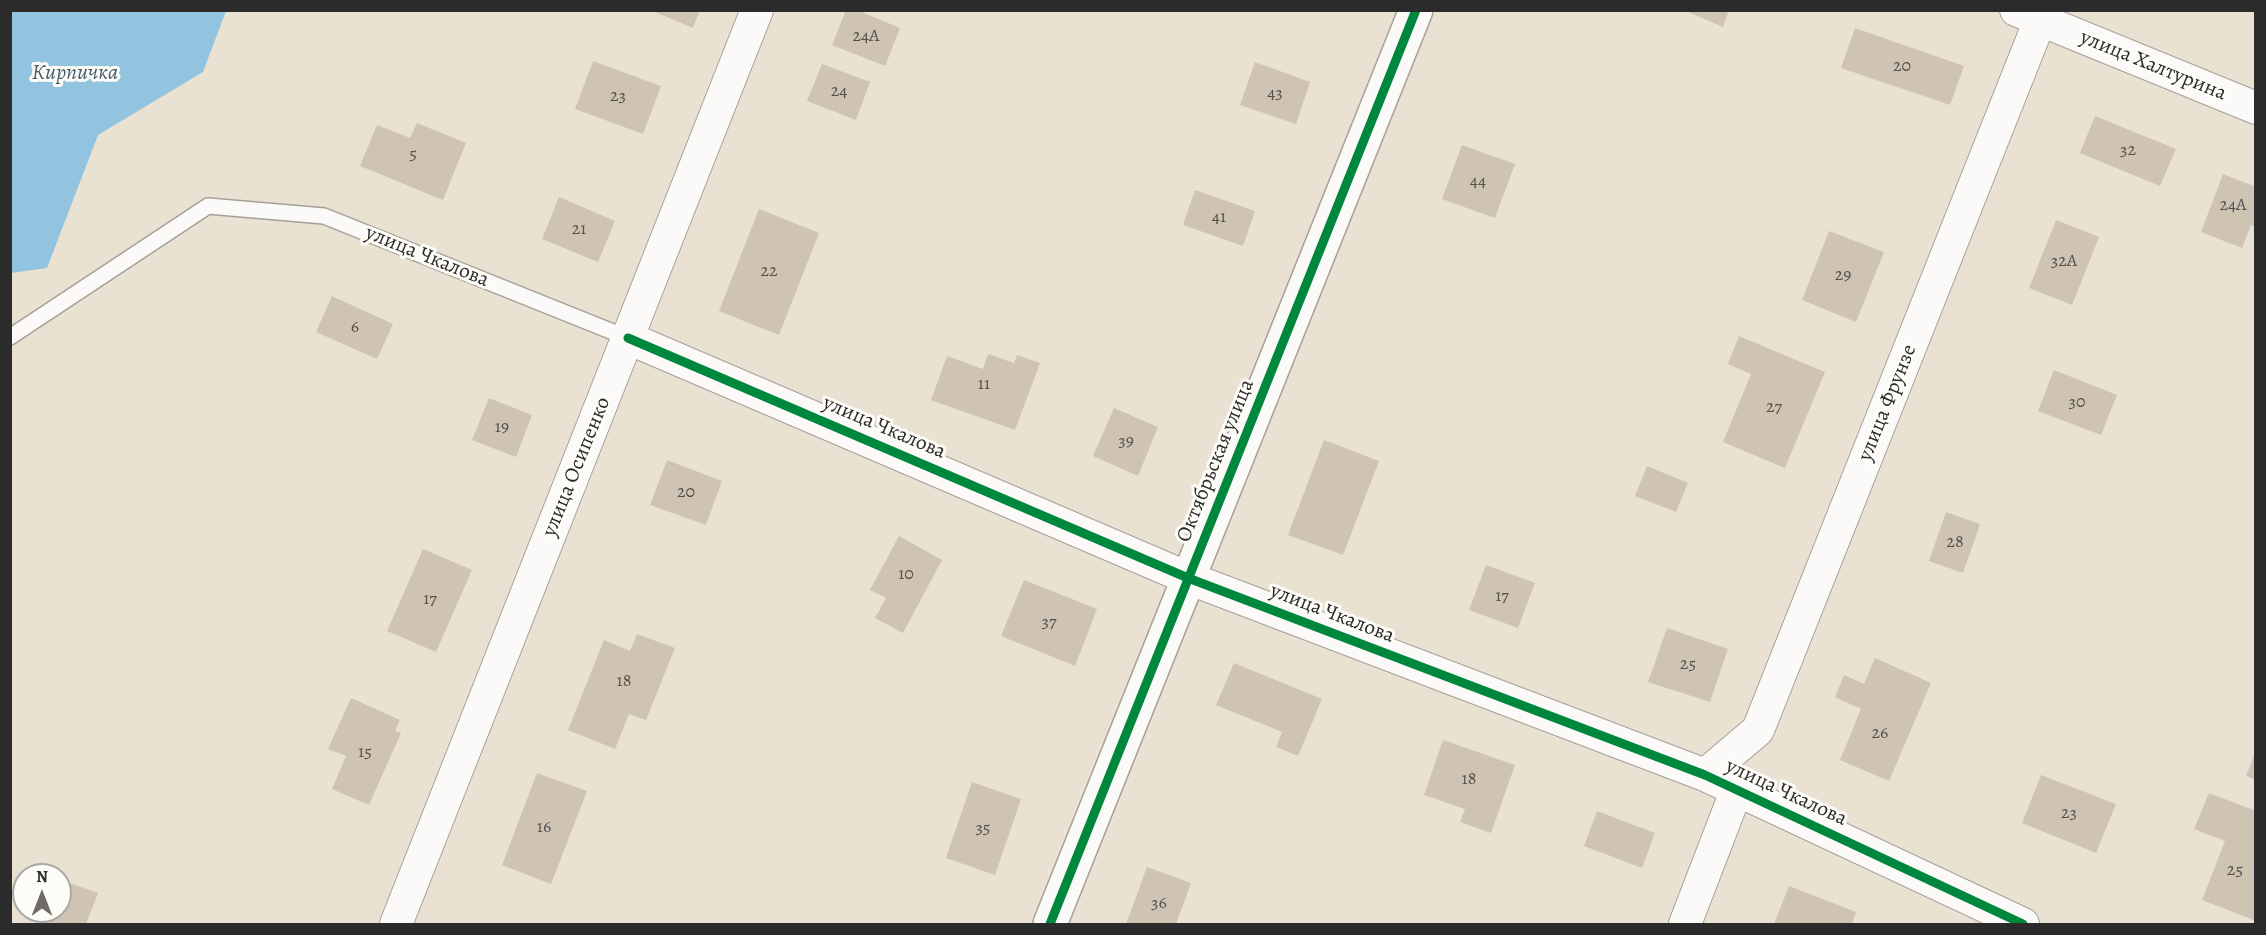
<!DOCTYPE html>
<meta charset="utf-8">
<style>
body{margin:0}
#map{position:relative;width:2266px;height:935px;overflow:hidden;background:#e9e1d2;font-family:Alegreya,serif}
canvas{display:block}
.frame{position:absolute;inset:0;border:12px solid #2b2b2b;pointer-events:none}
.north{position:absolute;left:12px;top:863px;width:60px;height:60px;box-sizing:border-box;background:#fdfcf7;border:2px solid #a9a8a5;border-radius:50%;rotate:0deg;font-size:16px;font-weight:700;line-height:24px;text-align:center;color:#2b2b2b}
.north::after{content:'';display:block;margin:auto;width:21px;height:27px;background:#6e6b65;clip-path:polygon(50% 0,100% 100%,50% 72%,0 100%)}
</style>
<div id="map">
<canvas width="2266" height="935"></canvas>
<div class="frame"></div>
<div class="north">N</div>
</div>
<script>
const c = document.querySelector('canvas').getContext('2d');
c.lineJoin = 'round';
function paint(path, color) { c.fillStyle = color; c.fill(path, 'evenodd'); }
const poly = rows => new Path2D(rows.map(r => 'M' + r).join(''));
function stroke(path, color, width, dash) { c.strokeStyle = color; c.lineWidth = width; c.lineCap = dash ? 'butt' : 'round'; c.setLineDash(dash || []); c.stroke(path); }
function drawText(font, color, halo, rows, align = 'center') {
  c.font = font + ' Alegreya,serif'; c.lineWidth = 6; c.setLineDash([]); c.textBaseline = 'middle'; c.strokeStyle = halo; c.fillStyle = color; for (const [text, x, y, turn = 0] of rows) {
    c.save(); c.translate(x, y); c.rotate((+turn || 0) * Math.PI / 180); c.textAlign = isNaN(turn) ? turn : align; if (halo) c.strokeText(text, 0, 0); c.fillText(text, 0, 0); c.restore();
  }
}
const water = poly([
 [11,10,226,11,203,72,98,135,47,268,11,273]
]);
const building = poly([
 [650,10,700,10,693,28],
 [846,10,857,10,900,28,885,66,832,45],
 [1684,10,1729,10,1723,27],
 [1855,28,1964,66,1950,105,1841,68],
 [593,61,661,86,643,134,575,109],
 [1255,62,1310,82,1296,124,1240,105],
 [822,64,870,82,856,120,807,101],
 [2095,116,2176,149,2160,186,2080,153],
 [417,123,466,143,443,200,360,166,377,125,410,138],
 [1462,145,1515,164,1495,218,1442,199],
 [2223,174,2256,187,2256,227,2251,225,2242,248,2201,232],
 [1195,190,1255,211,1243,246,1183,225],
 [559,197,615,221,598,262,542,239],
 [759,209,819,233,779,335,719,311],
 [2056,220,2099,237,2072,305,2029,288],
 [1829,231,1884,252,1856,322,1802,300],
 [332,296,393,324,377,359,316,332],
 [1739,336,1825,372,1785,468,1723,442,1751,374,1728,364],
 [988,354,1014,363,1017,355,1040,363,1015,430,931,400,947,356,983,369],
 [2054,370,2117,395,2101,435,2038,411],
 [489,398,532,415,516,457,472,440],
 [1114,408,1158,427,1138,476,1093,456],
 [1324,440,1379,461,1343,555,1288,535],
 [667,460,722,481,706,525,650,505],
 [1647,466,1688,483,1676,512,1635,496],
 [1946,512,1980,524,1963,573,1929,561],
 [899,536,942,560,903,633,875,618,886,598,870,590],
 [423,549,472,570,436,652,387,631],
 [1486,565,1535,583,1518,628,1469,610],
 [1024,580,1097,609,1075,666,1001,636],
 [1667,628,1728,649,1710,702,1648,682],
 [637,634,675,648,646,720,629,714,615,749,568,730,604,640,630,651],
 [1875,658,1931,683,1889,781,1840,760,1861,709,1835,697,1844,675,1864,684],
 [1234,663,1322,699,1298,756,1276,747,1282,732,1216,705],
 [351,698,400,720,395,731,401,733,369,805,332,789,346,756,328,749],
 [1443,740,1515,765,1491,833,1460,822,1465,809,1424,795],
 [2255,753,2256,753,2256,780,2246,776],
 [537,773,587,791,551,884,502,865],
 [2041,775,2116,804,2096,853,2022,823],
 [972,782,1021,799,995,875,946,858],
 [2209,793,2256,811,2256,921,2202,900,2225,841,2194,829],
 [1597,811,1655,833,1642,868,1584,846],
 [1147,867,1191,883,1176,924,1126,924],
 [61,880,98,893,86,924,53,924,46,922,50,911,60,911],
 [1789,886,1856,912,1852,924,1774,924]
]);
const service = poly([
 [10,337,208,206,324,216,628,338]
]);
const minor = poly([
 [2016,10,2256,108],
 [628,338,1188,578,1705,775,2023,924],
 [1705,775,1758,730,2044,10],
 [396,924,757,10],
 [1685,924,1737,789]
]);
const tertiary = poly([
 [1050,924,1416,10]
]);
const cycleway = poly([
 [628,338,1188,578,1705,775,2023,924],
 [1050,924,1416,10]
]);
const numberNames = [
 ["24А",866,37],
 ["20",1902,67],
 ["24",839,92],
 ["43",1275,94],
 ["23",618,97],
 ["32",2128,151],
 ["5",413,155],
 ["44",1478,182],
 ["24А",2233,206],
 ["41",1219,218],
 ["21",579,230],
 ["32А",2064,262],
 ["22",769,272],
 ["29",1843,276],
 ["6",355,328],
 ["11",984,385],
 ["30",2077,403],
 ["27",1774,408],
 ["19",502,428],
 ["39",1126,442],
 ["20",686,493],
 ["28",1955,543],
 ["10",906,575],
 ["17",1502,597],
 ["17",430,600],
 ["37",1049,623],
 ["25",1688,665],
 ["18",624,682],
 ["26",1880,734],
 ["15",365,753],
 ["18",1469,780],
 ["23",2069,814],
 ["16",544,828],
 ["35",983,829],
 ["25",2235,871],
 ["36",1159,904]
];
const streetNames = [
 ["улица Халтурина",2153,66,22],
 ["улица Чкалова",427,257,22],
 ["улица Фрунзе",1888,403,-68],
 ["улица Чкалова",884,428,23],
 ["Октябрьская улица",1216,461,-68],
 ["улица Осипенко",577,467,-68],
 ["улица Чкалова",1332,614,21],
 ["улица Чкалова",1786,793,25]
];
const waterNames = [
 ["Кирпичка",75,74]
];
paint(water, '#92c4df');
paint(building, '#cfc4b4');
stroke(service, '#a4a097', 18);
stroke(minor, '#a4a097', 34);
stroke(tertiary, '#a4a097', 36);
stroke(service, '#fcfaf8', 15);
stroke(minor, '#fcfaf8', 32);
stroke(tertiary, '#fcfaf8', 33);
stroke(cycleway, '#00873e', 9);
drawText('18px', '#54514d', null, numberNames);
drawText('21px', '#2b2b2b', '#fdfcf7', streetNames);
drawText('italic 22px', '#425c6c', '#fdfcf7', waterNames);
</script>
